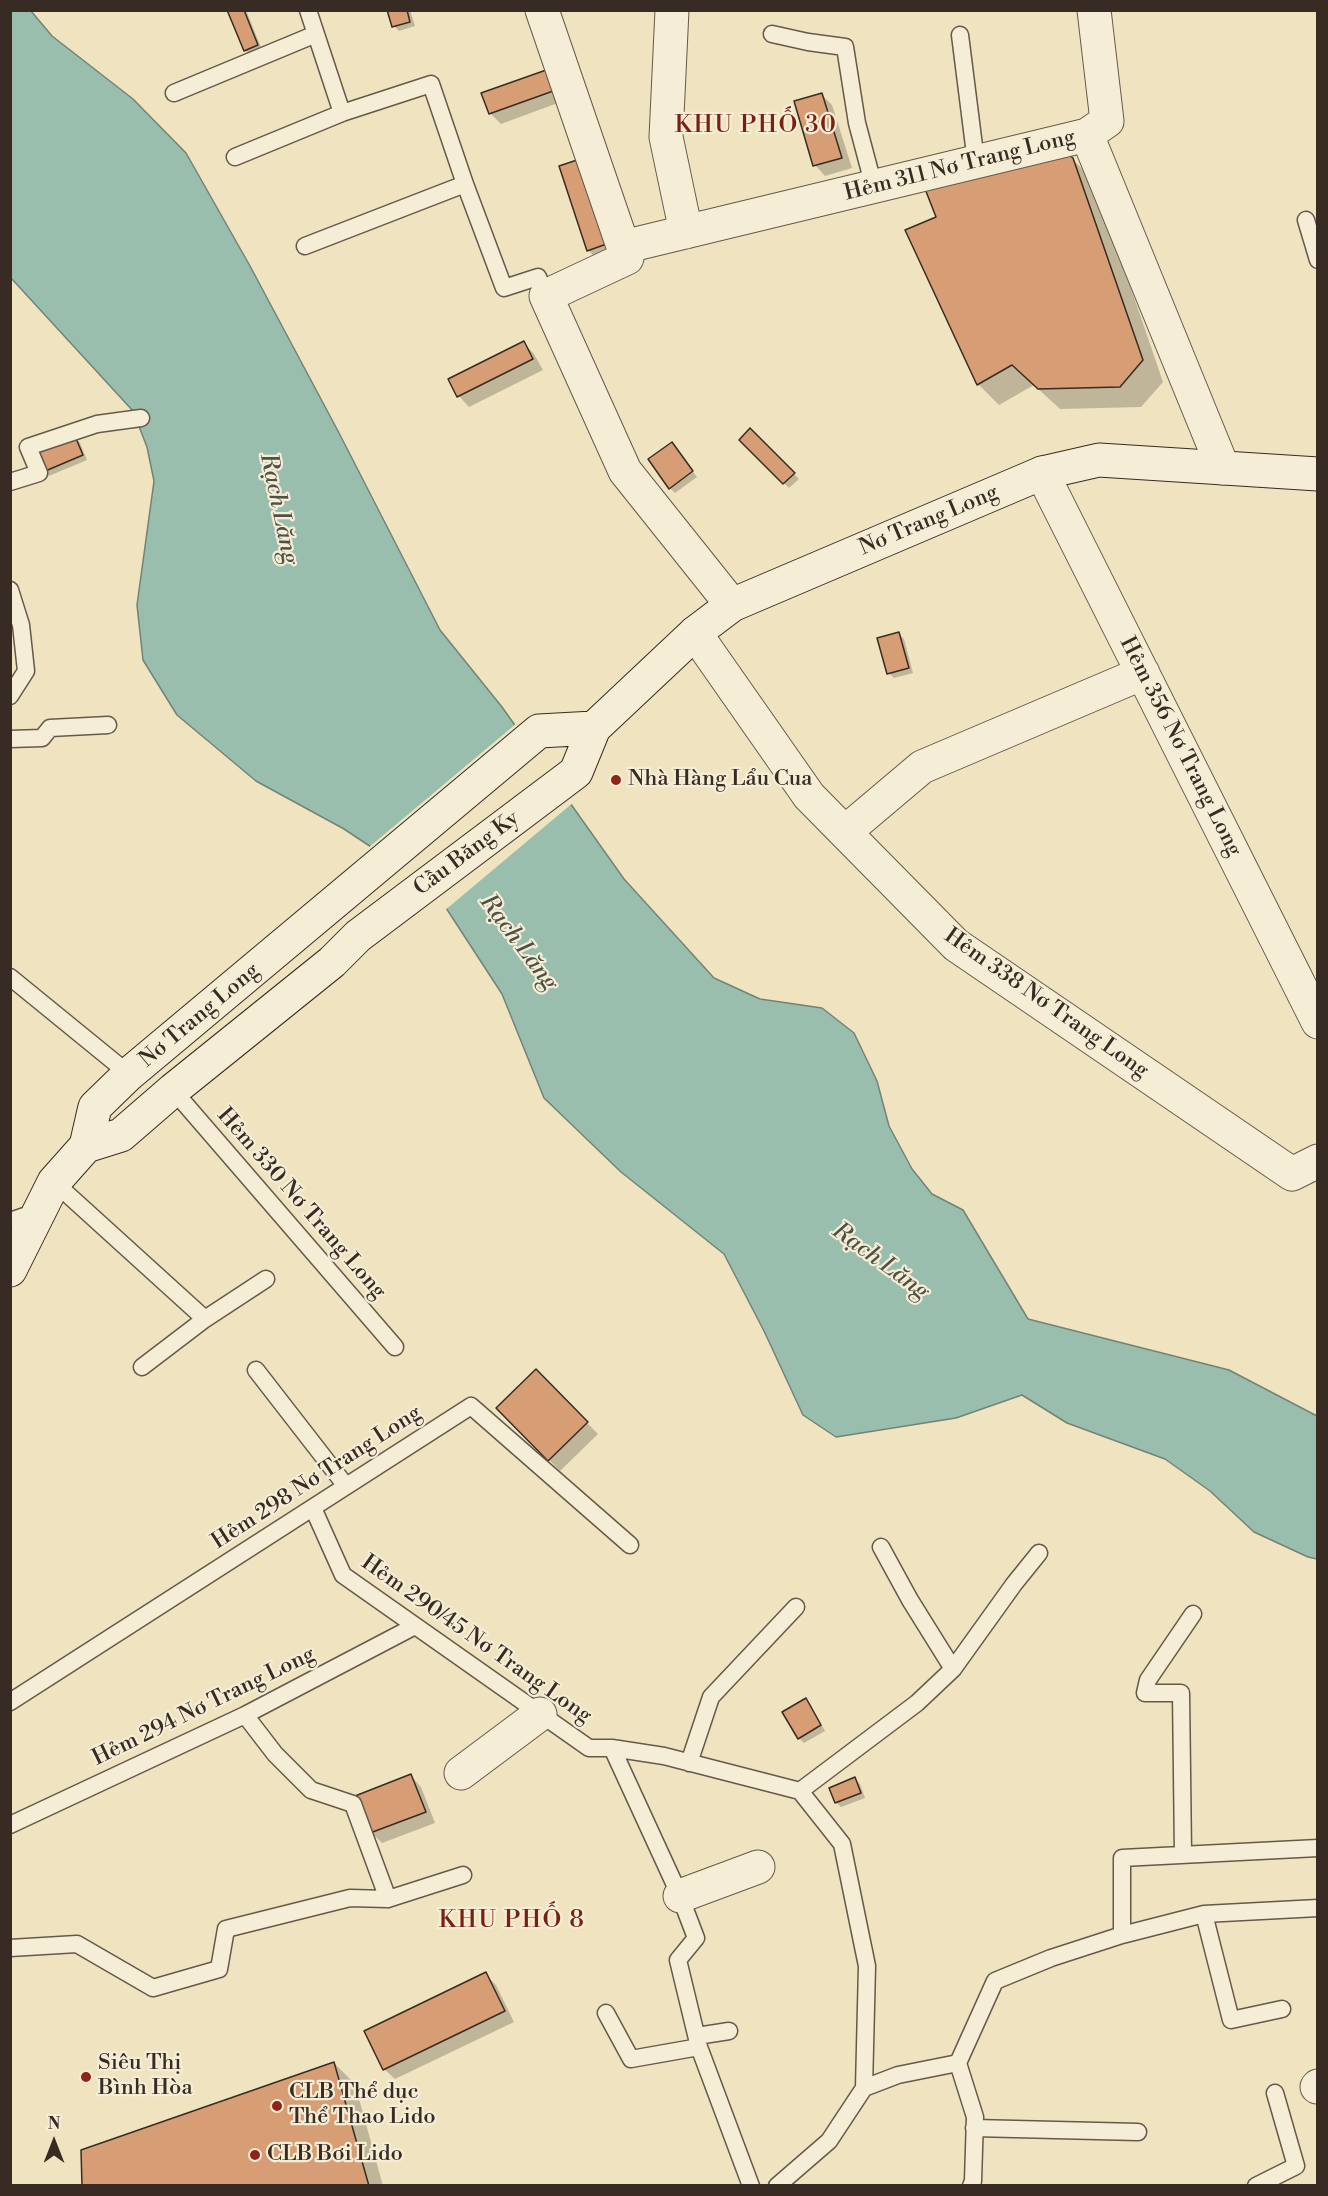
<!DOCTYPE html>
<meta charset="utf-8">
<style>
body{margin:0}
#map{position:relative;width:1328px;height:2196px;overflow:hidden;background:#efe3c0;font-family:"Libre Bodoni",serif}
canvas{display:block}
.frame{position:absolute;inset:0;border:12px solid #372b23;pointer-events:none}
.north{position:absolute;left:24px;top:2112px;width:60px;height:60px;-webkit-text-stroke:4px #f5edd6;paint-order:stroke;rotate:0deg;font-size:16px;font-weight:700;line-height:24px;text-align:center;color:#372b23}
.north::after{content:'';display:block;margin:auto;width:21px;height:27px;background:#372b23;clip-path:polygon(50% 0,100% 100%,50% 72%,0 100%)}
</style>
<div id="map">
<canvas width="1328" height="2196"></canvas>
<div class="frame"></div>
<div class="north">N</div>
</div>
<script>
const c = document.querySelector('canvas').getContext('2d');
c.lineJoin = 'round';
function paint(path, color) { c.fillStyle = color; c.fill(path, 'evenodd'); }
const poly = rows => new Path2D(rows.map(r => 'M' + r).join(''));
function stroke(path, color, width, dash) { c.strokeStyle = color; c.lineWidth = width; c.lineCap = dash ? 'butt' : 'round'; c.setLineDash(dash || []); c.stroke(path); }
function drawText(font, color, halo, rows, align = 'center') {
  c.font = font + ' "Libre Bodoni",serif'; c.lineWidth = 4.5; c.setLineDash([]); c.textBaseline = 'middle'; c.strokeStyle = halo; c.fillStyle = color; for (const [text, x, y, turn = 0] of rows) {
    c.save(); c.translate(x, y); c.rotate((+turn || 0) * Math.PI / 180); c.textAlign = isNaN(turn) ? turn : align; if (halo) c.strokeText(text, 0, 0); c.fillText(text, 0, 0); c.restore();
  }
}
const water = poly([
 [11,11,31,11,52,36,133,99,186,153,250,266,338,431,440,630,502,707,624,879,714,978,760,999,822,1008,854,1033,877,1081,889,1126,912,1169,932,1194,963,1210,1028,1319,1229,1370,1317,1416,1317,1559,1308,1557,1254,1532,1210,1491,1165,1459,1067,1423,1022,1395,956,1418,836,1437,803,1415,764,1331,724,1254,621,1172,544,1098,502,994,433,888,344,829,256,781,177,715,143,660,137,605,154,481,147,447,133,411,11,278,11,11]
]);
const pier = poly([
 [517,723,574,802,444,911,431,890,368,848]
]);
const shadow = poly([
 [229,10,246,10,262,50,250,55,245,50],
 [389,10,410,10,415,26,399,31,394,26],
 [549,71,566,100,501,124,490,113],
 [821,94,832,105,852,168,825,176,815,165],
 [1072,159,1094,180,1163,382,1141,407,1060,409,1034,385,999,405,978,384],
 [561,167,624,252,599,261,588,250],
 [524,343,534,354,543,370,469,407,459,396],
 [750,431,799,479,789,488,741,440],
 [75,438,80,443,87,460,49,476,44,471],
 [676,449,697,477,675,493,670,488],
 [899,634,904,639,913,673,894,678,889,673],
 [536,1371,598,1434,560,1471,498,1408],
 [806,1700,811,1705,825,1731,804,1743,799,1738],
 [411,1776,421,1787,435,1823,382,1843,371,1832],
 [855,1779,860,1784,865,1798,841,1807,836,1802],
 [485,1974,496,1985,514,2022,395,2079,384,2069],
 [334,2063,355,2084,383,2186,83,2186]
]);
const building = poly([
 [227,10,244,10,258,45,244,51,227,10],
 [387,10,407,10,410,22,392,27,387,10],
 [549,69,556,90,489,114,481,93,549,69],
 [822,93,842,158,813,166,794,101,822,93],
 [1053,144,1073,158,1143,360,1120,387,1038,389,1012,365,977,385,905,230,936,217,920,176,1053,144],
 [586,157,615,241,587,251,559,166,586,157],
 [524,341,533,359,457,397,448,379,524,341],
 [750,428,795,473,783,484,739,440,750,428],
 [75,436,83,455,43,472,35,453,75,436],
 [672,442,693,471,669,489,648,459,672,442],
 [899,632,909,668,887,674,877,638,899,632],
 [536,1369,588,1422,548,1461,496,1408,536,1369],
 [806,1698,821,1725,798,1739,782,1712,806,1698],
 [411,1774,426,1812,370,1833,355,1796,411,1774],
 [855,1777,861,1793,835,1803,829,1788,855,1777],
 [486,1972,505,2011,383,2070,364,2031,486,1972],
 [334,2062,369,2186,82,2186,81,2150,334,2062]
]);
const lane = poly([
 [308,10,342,113,431,84,465,184,504,288,538,277,546,296],
 [772,34,808,42,845,47,857,123,874,187],
 [960,35,976,162],
 [174,93,316,34],
 [235,157,342,113],
 [1306,220,1318,260],
 [305,246,465,184],
 [10,482,39,473,28,447,97,424,141,418],
 [10,590,21,625,26,671,10,696],
 [10,739,42,738,50,728,108,725],
 [10,977,129,1074],
 [173,1090,395,1347],
 [54,1182,205,1319],
 [10,1221,36,1212],
 [142,1367,205,1319,266,1279],
 [256,1370,346,1486],
 [313,1508,343,1575,589,1748,612,1748,680,1896,696,1938,678,1960,699,2047,751,2186],
 [881,1547,910,1600,953,1669],
 [10,1702,471,1406,630,1545],
 [245,1715,275,1754,311,1790,353,1804,388,1899],
 [612,1748,664,1756,800,1791,917,1703,953,1669,1014,1584,1039,1553],
 [689,1763,711,1697,796,1607],
 [10,1825,245,1715,415,1626],
 [1183,1854,1181,1693,1145,1693,1148,1680,1193,1614],
 [1204,1914,1231,2020,1282,2009],
 [1122,1935,1122,1858,1318,1848],
 [10,1948,77,1944,153,1988,219,1969,226,1929,350,1898,388,1899,463,1875],
 [606,2013,631,2059,699,2047],
 [697,2036,729,2031],
 [864,2088,898,2075,958,2063],
 [974,2128,1138,2132],
 [777,2186,829,2141,864,2088,867,1966,842,1844,800,1791],
 [971,2186,973,2181,975,2117,958,2063,995,1981,1051,1958,1122,1935,1204,1914,1318,1908],
 [1256,2186,1296,2166,1275,2093]
]);
const street = poly([
 [542,10,627,258,546,296,625,471,732,605],
 [672,10,666,137,686,232],
 [1087,135,1223,468],
 [623,247,1087,135,1107,121,1094,10],
 [1042,473,1318,1022],
 [695,633,809,796,956,945,1292,1174,1318,1161],
 [845,832,922,767,1143,673],
 [461,1773,540,1714],
 [680,1896,758,1867],
 [1317,2087,1318,2086]
]);
const secondary = poly([
 [86,1146,121,1135,173,1090,332,962,358,936,576,772,594,728,695,633,732,605,1042,473,1099,460,1318,474],
 [10,1270,54,1182,86,1146,95,1107,129,1074,539,731,594,728]
]);
const markers = [
 [616,780,6,"#8f2418"],
 [86,2077,6,"#8f2418"],
 [277,2106,6,"#8f2418"],
 [255,2155,6,"#8f2418"]
];
const streetNames = [
 ["Hẻm 311 Nơ Trang Long",960,166,-14],
 ["Nơ Trang Long",929,521,-23],
 ["Hẻm 356 Nơ Trang Long",1180,747,63],
 ["Cầu Băng Ky",467,854,-37],
 ["Hẻm 338 Nơ Trang Long",1046,1004,35],
 ["Nơ Trang Long",200,1016,-40],
 ["Hẻm 330 Nơ Trang Long",301,1204,49],
 ["Hẻm 298 Nơ Trang Long",317,1478,-33],
 ["Hẻm 290/45 Nơ Trang Long",476,1640,35],
 ["Hẻm 294 Nơ Trang Long",204,1707,-26]
];
const poiNames = [
 ["Nhà Hàng Lẩu Cua",628,780],
 ["Siêu Thị",98,2064],
 ["Bình Hòa",98,2089],
 ["CLB Thể dục",289,2093],
 ["Thể Thao Lido",289,2118],
 ["CLB Bơi Lido",267,2155]
];
const neighbourhoodNames = [
 ["KHU PHỐ 30",756,126],
 ["KHU PHỐ 8",512,1921]
];
const waterNames = [
 ["Rạch Lăng",278,509,78],
 ["Rạch Lăng",518,943,53],
 ["Rạch Lăng",880,1262,36]
];
paint(water, '#9abead');
stroke(water, '#728376', 1.5);
paint(pier, '#efe3c0');
paint(shadow, '#0003');
paint(building, '#d79d75');
stroke(building, '#372b23', 1.5);
stroke(lane, '#65594a', 19);
stroke(street, '#65594a', 35);
stroke(secondary, '#372b23', 35);
stroke(lane, '#f5edd6', 16);
stroke(street, '#f5edd6', 33);
stroke(secondary, '#f5edd6', 33);
for (const [x, y, r, color] of markers) { const dot = new Path2D(); dot.arc(x, y, r, 0, 2 * Math.PI); c.fillStyle = color; c.fill(dot); stroke(dot, '#f5edd6', 2); }
drawText('22px', '#372b23', '#f5edd6', streetNames);
drawText('22px', '#372b23', '#f5edd6', poiNames, 'left');
c.letterSpacing = '1.5px';
drawText('24px', '#7a1f14', '#f5edd6', neighbourhoodNames);
c.letterSpacing = '0px';
drawText('italic 24px', '#505046', '#f5edd6', waterNames);
</script>
